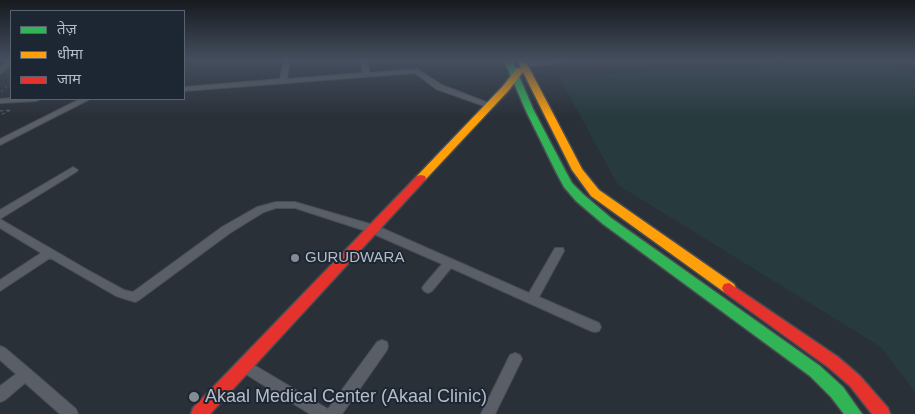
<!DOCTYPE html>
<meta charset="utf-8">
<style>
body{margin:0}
#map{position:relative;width:915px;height:414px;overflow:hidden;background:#2a3038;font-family:Helvetica,"Noto Sans Devanagari",sans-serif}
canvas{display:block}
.legend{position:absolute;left:10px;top:10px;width:175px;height:90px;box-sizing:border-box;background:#1d2633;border:1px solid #59626f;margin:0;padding:6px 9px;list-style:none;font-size:15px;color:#b4bcc9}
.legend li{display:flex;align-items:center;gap:10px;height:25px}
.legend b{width:25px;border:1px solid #59626f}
</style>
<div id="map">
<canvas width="915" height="414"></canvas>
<ul class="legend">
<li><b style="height:6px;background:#30b455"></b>तेज़</li>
<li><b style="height:6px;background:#ff9f0a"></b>धीमा</li>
<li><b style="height:6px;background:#e5322d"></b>जाम</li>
</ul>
</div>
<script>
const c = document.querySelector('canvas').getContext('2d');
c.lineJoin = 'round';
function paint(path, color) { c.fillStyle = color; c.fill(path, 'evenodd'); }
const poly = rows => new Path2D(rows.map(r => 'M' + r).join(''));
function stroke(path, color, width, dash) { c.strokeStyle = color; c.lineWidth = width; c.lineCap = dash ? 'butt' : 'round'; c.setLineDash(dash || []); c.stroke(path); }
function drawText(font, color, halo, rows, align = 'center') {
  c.font = font + ' Helvetica,sans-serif'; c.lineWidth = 4; c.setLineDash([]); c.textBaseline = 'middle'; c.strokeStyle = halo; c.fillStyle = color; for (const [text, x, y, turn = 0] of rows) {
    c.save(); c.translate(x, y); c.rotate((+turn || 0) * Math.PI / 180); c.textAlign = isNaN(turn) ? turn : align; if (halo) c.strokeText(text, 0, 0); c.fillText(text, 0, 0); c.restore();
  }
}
const green = poly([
 [825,60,891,60,915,75,915,90,912,91,915,93,915,392,881,347,618,185,559,77]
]);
const path = poly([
 [1,92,11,82],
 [0,111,11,110,0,115]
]);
const lane = poly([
 [912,60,915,62]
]);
const street = poly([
 [8,60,11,60,11,65,0,74,0,68,8,60],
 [284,60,290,60,287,79,362,73,362,60,368,60,369,73,417,69,442,85,494,105,490,107,487,107,436,89,415,73,184,91,184,87,280,79,284,60],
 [553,60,578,60,575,62,523,67,520,65,523,63,553,60],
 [11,98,11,99,40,99,36,101,0,103,0,99,11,98],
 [80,99,90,99,0,145,0,139,80,99],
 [73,167,78,170,76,172,0,219,0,210,73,167],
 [276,202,295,202,377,226,529,293,555,248,563,248,564,251,539,297,599,323,601,327,599,331,595,332,591,331,451,268,432,291,428,293,424,291,422,288,424,285,442,264,369,232,295,208,276,208,264,212,230,233,139,300,135,302,116,296,50,258,0,291,0,280,41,253,0,228,0,219,86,269,124,290,133,292,222,227,257,207,276,202],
 [382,340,387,342,388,346,387,350,342,414,310,414,239,370,237,366,239,362,244,360,249,362,328,409,377,342,382,340],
 [0,346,5,348,31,370,76,409,78,414,60,414,25,383,5,400,0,402,0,386,16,374,0,360,0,346],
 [515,353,520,355,522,359,495,414,481,414,510,355,515,353]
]);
const fast = poly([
 [504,60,512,60,534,111,566,172,572,183,584,195,611,218,820,366,843,387,862,414,844,414,831,397,810,376,603,224,576,201,564,187,556,172,526,111,504,60]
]);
const slow = poly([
 [517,60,525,60,582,169,599,190,734,284,736,288,734,292,729,293,724,292,591,196,572,170,523,72,509,90,425,180,417,180,416,178,417,176,503,86,517,68,521,68,517,60]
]);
const jam = poly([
 [421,175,425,176,426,178,425,180,210,414,191,414,193,408,417,176,421,175],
 [729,283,838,357,860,376,888,408,890,414,872,414,850,386,828,367,724,292,722,288,724,284,729,283]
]);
const markers = [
 [295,258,5,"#848b96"],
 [194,397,6,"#848b96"]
];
const poiNames = [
 ["GURUDWARA",305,258]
];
const nearPoinames = [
 ["Akaal Medical Center (Akaal Clinic)",205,397]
];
paint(green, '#273a3e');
stroke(lane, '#484c53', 5.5);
stroke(street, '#484c53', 2);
stroke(fast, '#484c53', 3);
stroke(slow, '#484c53', 3);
stroke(jam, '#484c53', 3);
stroke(path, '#5d636a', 1, [3, 3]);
stroke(lane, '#5a5e66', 4);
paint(street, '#5a5e66');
paint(fast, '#30b455');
paint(slow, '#ff9f0a');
paint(jam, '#e5322d');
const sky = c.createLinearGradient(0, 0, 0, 118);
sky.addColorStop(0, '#171a1f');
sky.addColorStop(0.51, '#444e5e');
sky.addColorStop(1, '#444e5e00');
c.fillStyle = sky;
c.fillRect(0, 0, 915, 118);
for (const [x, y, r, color] of markers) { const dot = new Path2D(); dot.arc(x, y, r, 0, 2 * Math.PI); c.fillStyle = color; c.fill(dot); stroke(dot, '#1d2633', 2); }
drawText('15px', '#b4bcc9', '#1d2633', poiNames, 'left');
drawText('18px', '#b4bcc9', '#1d2633', nearPoinames, 'left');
</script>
